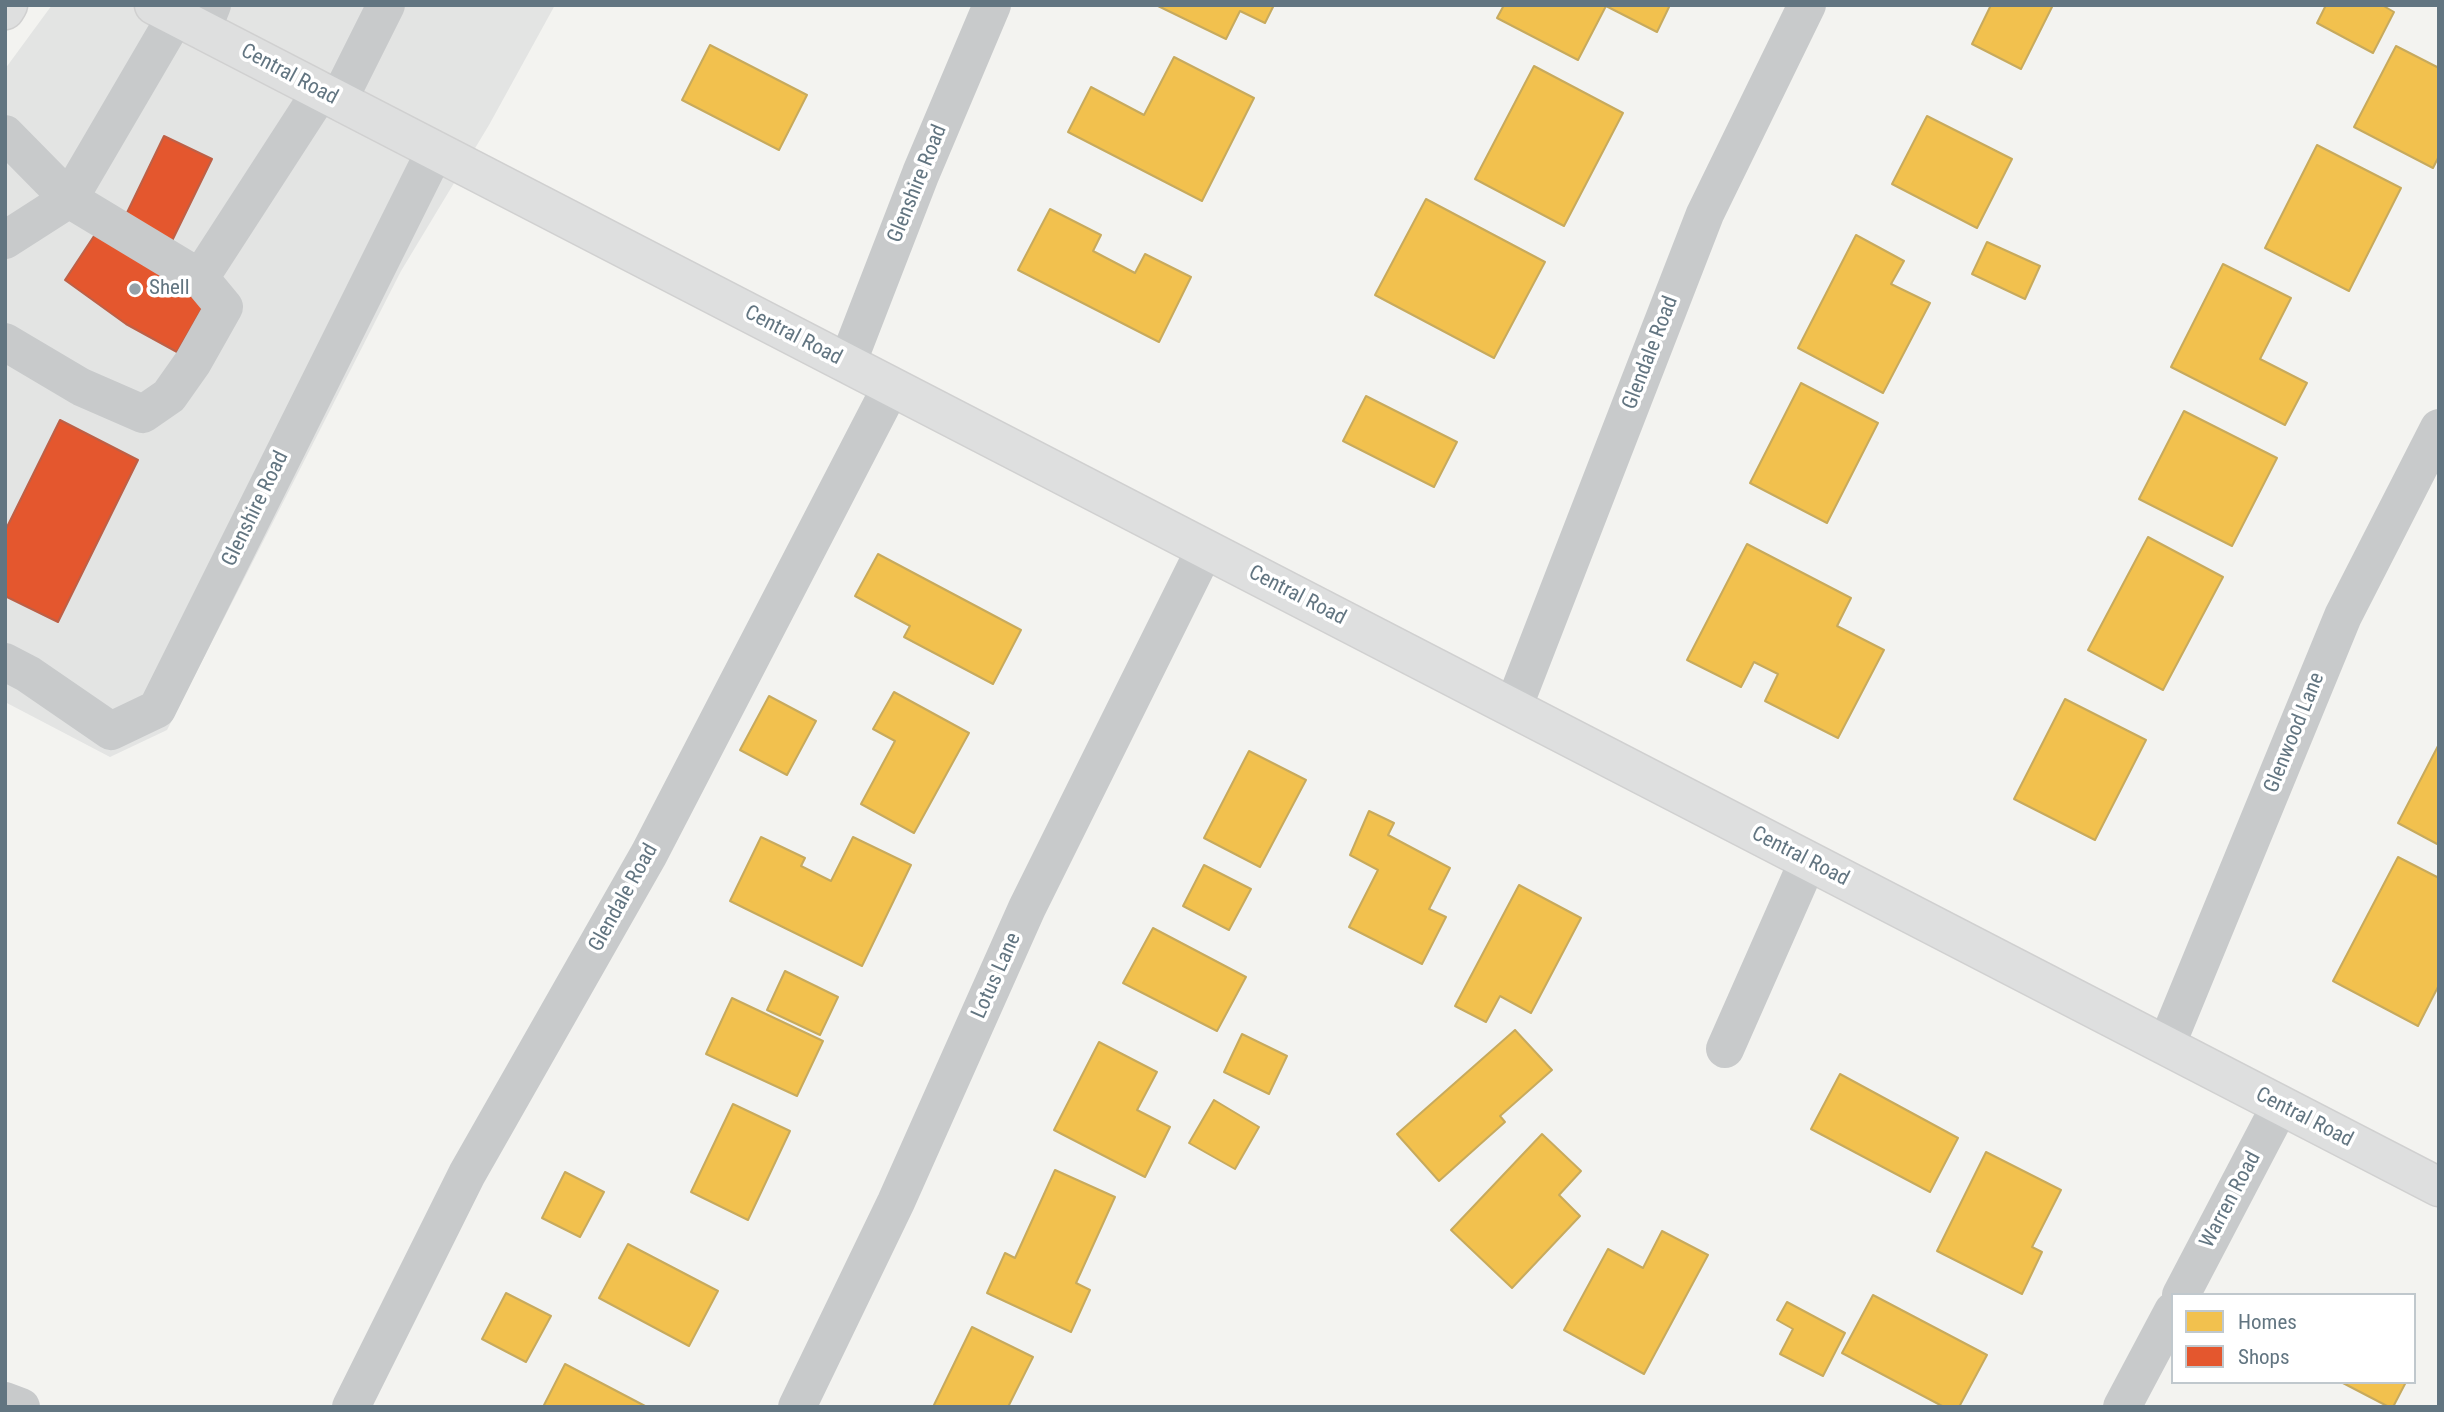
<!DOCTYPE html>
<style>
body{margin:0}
#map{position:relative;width:2444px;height:1412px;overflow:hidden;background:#f3f3f0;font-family:"Roboto Condensed",sans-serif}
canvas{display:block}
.frame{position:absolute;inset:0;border:7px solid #627581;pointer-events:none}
.legend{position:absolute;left:2171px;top:1293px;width:245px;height:91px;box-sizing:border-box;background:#fff;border:2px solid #c0c8cd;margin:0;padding:9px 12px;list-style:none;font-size:21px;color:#627581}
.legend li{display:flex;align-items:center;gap:14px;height:35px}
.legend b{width:35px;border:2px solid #c0c8cd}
</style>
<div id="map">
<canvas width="2444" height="1412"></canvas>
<div class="frame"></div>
<ul class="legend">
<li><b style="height:19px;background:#f2c14e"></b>Homes</li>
<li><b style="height:19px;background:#e4572e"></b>Shops</li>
</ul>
</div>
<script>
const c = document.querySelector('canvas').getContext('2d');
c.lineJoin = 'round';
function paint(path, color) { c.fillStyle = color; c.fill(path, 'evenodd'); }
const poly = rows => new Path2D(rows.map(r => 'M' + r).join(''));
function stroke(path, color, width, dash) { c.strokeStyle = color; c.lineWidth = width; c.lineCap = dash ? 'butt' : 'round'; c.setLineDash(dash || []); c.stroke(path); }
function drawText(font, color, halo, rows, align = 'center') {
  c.font = font + ' "Roboto Condensed",sans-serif'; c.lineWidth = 7; c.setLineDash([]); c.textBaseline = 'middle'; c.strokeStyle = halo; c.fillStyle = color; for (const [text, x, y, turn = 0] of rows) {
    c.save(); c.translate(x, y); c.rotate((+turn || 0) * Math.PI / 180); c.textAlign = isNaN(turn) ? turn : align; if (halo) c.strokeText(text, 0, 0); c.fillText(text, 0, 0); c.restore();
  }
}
const built = poly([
 [52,5,555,5,489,125,401,271,167,730,110,757,5,702,5,69]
]);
const homes = poly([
 [1156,5,1274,5,1265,23,1240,11,1226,39,1156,5],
 [1504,5,1670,5,1657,32,1606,6,1578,60,1497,18,1504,5],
 [1991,5,2053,5,2021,69,1972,44,1991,5],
 [2326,5,2382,5,2394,12,2373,53,2317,23,2326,5],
 [710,45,807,95,779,150,682,100,710,45],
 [2396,46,2439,68,2439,156,2433,168,2354,127,2396,46],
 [1174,57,1254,98,1202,201,1068,132,1091,87,1144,115,1174,57],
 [1534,66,1623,113,1564,226,1475,179,1534,66],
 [1927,116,2012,159,1977,228,1892,184,1927,116],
 [2317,145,2401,188,2349,291,2265,248,2317,145],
 [1426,199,1545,262,1494,358,1375,295,1426,199],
 [1050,209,1101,235,1093,251,1135,273,1145,254,1191,277,1159,342,1018,270,1050,209],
 [1856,235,1904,261,1891,284,1930,303,1883,393,1798,348,1856,235],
 [1987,242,2040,266,2025,299,1972,274,1987,242],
 [2223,264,2291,298,2260,359,2307,383,2285,425,2171,367,2223,264],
 [1801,383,1878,423,1827,523,1750,483,1801,383],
 [1366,396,1457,442,1434,487,1343,441,1366,396],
 [2184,411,2277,458,2232,546,2139,499,2184,411],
 [2148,537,2223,577,2163,690,2088,650,2148,537],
 [1747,544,1851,598,1837,626,1884,650,1838,738,1765,701,1778,674,1754,662,1741,687,1687,660,1747,544],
 [878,554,1021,630,993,684,904,637,910,626,855,596,878,554],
 [894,692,969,733,914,833,861,804,895,741,873,729,894,692],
 [769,696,816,721,787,775,740,750,769,696],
 [2065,699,2146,740,2095,840,2014,799,2065,699],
 [2439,744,2439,845,2398,823,2439,744],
 [1249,751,1306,780,1260,867,1204,838,1249,751],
 [1369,811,1394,823,1388,835,1450,868,1429,909,1446,917,1422,964,1349,927,1378,870,1350,855,1369,811],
 [761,837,805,858,801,866,831,881,853,837,911,865,862,966,730,901,761,837],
 [2398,857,2439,878,2439,985,2418,1026,2333,981,2398,857],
 [1204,865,1251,889,1229,930,1183,906,1204,865],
 [1519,885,1581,918,1531,1013,1500,996,1486,1022,1455,1006,1519,885],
 [1153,928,1246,977,1217,1031,1123,983,1153,928],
 [785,971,838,997,820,1035,767,1010,785,971],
 [732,998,823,1041,797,1096,706,1054,732,998],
 [1515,1030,1552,1070,1500,1116,1505,1122,1439,1181,1397,1134,1515,1030],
 [1242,1034,1287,1056,1269,1094,1224,1072,1242,1034],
 [1099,1042,1157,1072,1137,1110,1170,1127,1145,1177,1054,1130,1099,1042],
 [1840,1074,1958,1138,1930,1192,1811,1129,1840,1074],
 [1214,1100,1259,1127,1235,1169,1189,1143,1214,1100],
 [733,1104,790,1131,748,1220,691,1192,733,1104],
 [1542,1134,1581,1171,1559,1195,1580,1216,1512,1288,1451,1230,1542,1134],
 [1986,1152,2061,1190,2032,1247,2042,1252,2022,1294,1937,1251,1986,1152],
 [1055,1170,1115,1197,1076,1283,1090,1290,1071,1332,987,1293,1005,1253,1015,1258,1055,1170],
 [565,1172,604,1192,580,1237,542,1218,565,1172],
 [1662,1231,1708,1255,1644,1374,1564,1330,1608,1249,1643,1268,1662,1231],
 [628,1244,718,1291,689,1346,599,1298,628,1244],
 [506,1293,551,1316,526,1362,482,1339,506,1293],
 [1873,1295,1987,1355,1959,1407,1944,1407,1842,1353,1873,1295],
 [1787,1302,1845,1333,1823,1376,1780,1354,1793,1329,1777,1320,1787,1302],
 [972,1327,1033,1357,1008,1407,933,1407,972,1327],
 [565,1364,647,1407,543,1407,565,1364],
 [2341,1382,2406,1382,2393,1407,2389,1407,2341,1382]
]);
const shops = poly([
 [164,136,212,159,169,247,122,223,164,136],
 [98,230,208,298,177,352,126,324,65,280,98,230],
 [60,420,138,460,58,622,5,596,5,531,60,420]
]);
const minor = poly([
 [202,30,212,5],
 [338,101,386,5],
 [5,134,69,199,200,278,321,91],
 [5,240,69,199,176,16],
 [5,342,81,387,143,414,169,396,193,362,224,307,200,278],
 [847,364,921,173,992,5],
 [5,662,28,674,111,731,157,709,435,151],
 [1513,708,1705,214,1807,5],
 [2166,1046,2343,616,2439,428],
 [1725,1049,1808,861],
 [2181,1295,2280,1106],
 [5,1401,21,1407],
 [351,1407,467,1174,649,854,891,387],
 [797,1407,896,1202,1027,908,1205,549],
 [2122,1407,2173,1311]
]);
const major = poly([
 [154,5,2439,1187],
 [5,10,8,5]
]);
const markers = [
 [135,289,7,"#95a1a8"]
];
const streetNames = [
 ["Central Road",289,75,28],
 ["Glenshire Road",918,184,-68],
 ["Central Road",793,336,27],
 ["Glendale Road",1651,353,-69],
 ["Glenshire Road",256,509,-64],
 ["Central Road",1297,596,27],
 ["Glenwood Lane",2295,733,-68],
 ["Central Road",1800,857,27],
 ["Glendale Road",624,898,-61],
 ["Lotus Lane",997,976,-66],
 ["Central Road",2304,1118,27],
 ["Warren Road",2231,1200,-62]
];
const poiNames = [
 ["Shell",149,289]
];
paint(built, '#e3e4e3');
paint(homes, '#f2c14e');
stroke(homes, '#c7aa5d', 2);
paint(shops, '#e4572e');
stroke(shops, '#bd6047', 2);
stroke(major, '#d0d0d0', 41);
stroke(minor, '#c8cacb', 38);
stroke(major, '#dedfdf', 38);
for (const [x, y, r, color] of markers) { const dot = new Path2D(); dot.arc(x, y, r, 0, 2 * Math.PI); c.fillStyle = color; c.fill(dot); stroke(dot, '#fff', 2.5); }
drawText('21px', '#627581', '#fff', streetNames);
drawText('21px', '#627581', '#fff', poiNames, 'left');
</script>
